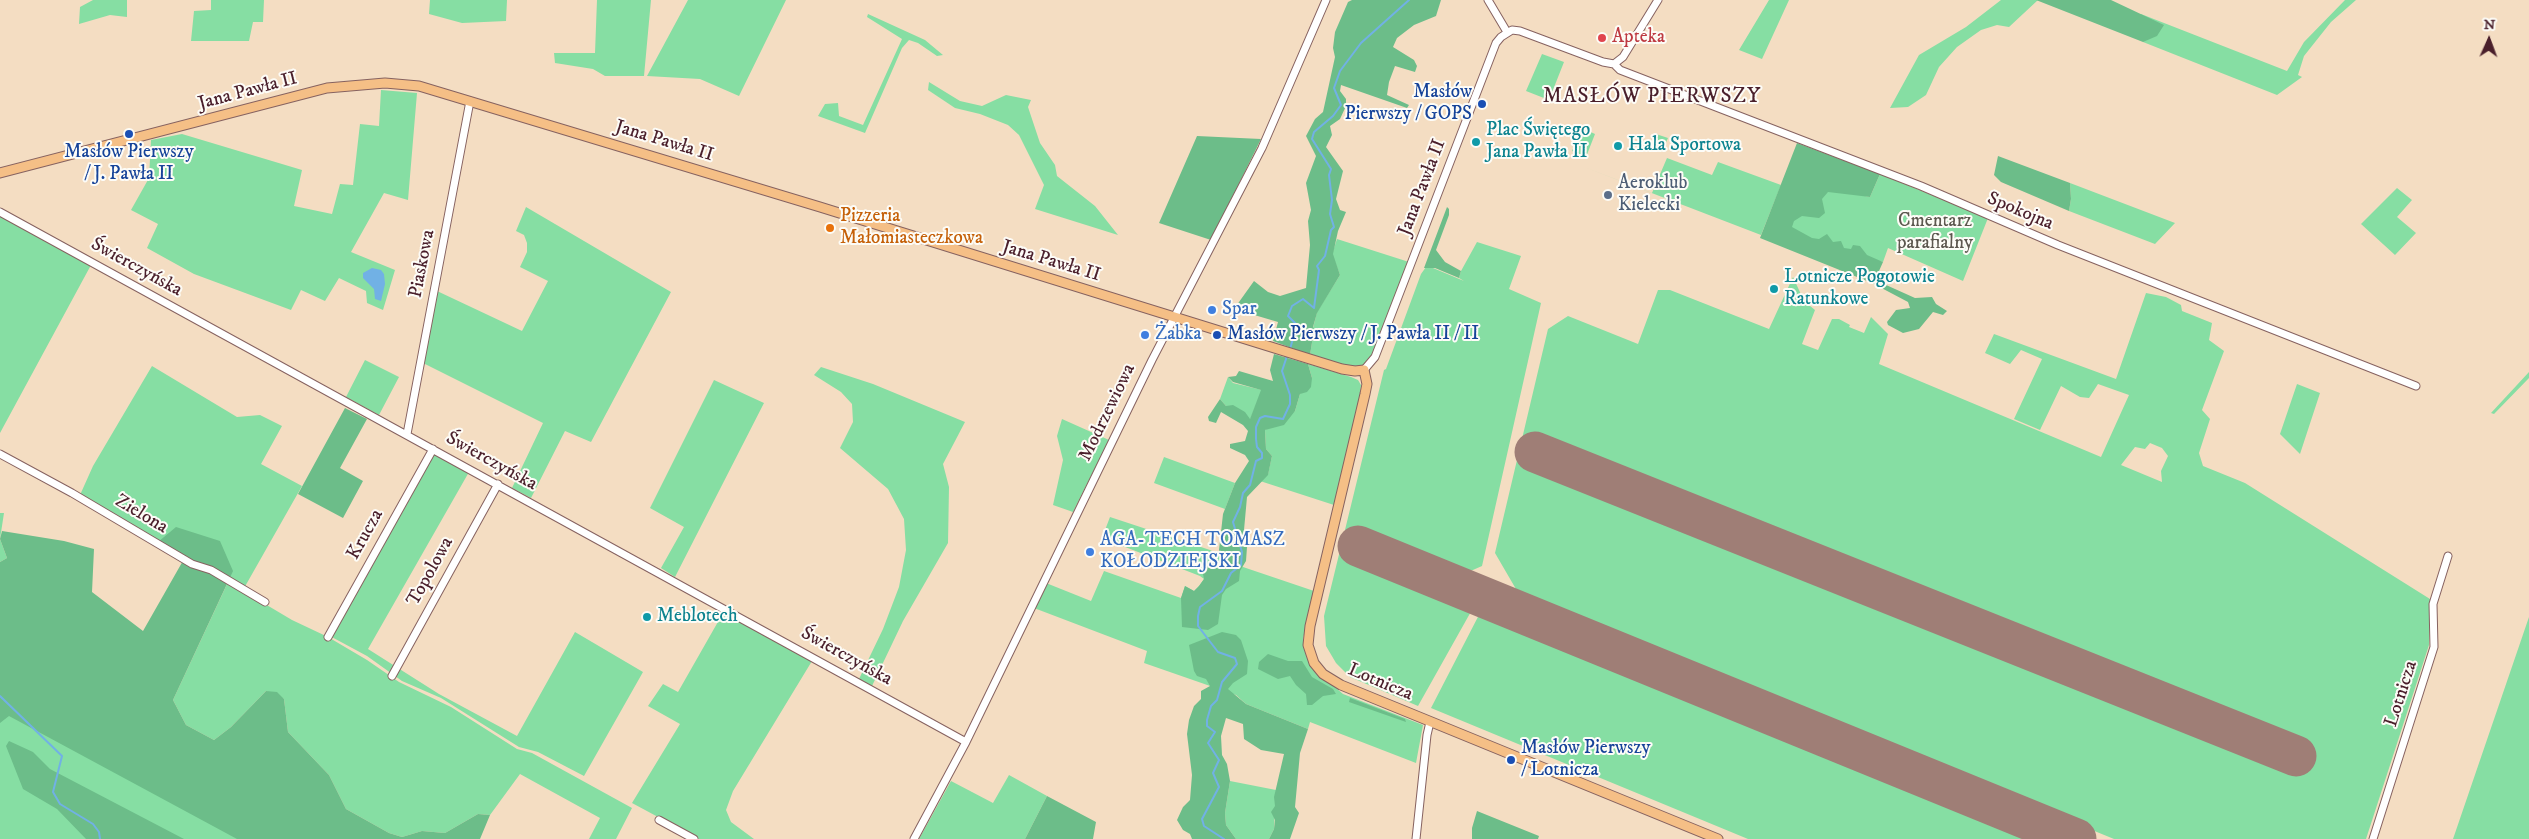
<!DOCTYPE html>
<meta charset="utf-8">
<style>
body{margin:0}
#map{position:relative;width:2529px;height:839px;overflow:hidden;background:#f4ddc2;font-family:"IM FELL DW Pica",serif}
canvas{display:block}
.north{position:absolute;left:2464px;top:15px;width:50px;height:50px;-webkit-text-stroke:4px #fdfcf7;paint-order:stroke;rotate:2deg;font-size:14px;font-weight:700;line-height:20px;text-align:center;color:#4a1f2b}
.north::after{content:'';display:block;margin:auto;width:18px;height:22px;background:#4a1f2b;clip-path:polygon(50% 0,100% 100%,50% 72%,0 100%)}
</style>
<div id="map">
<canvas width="2529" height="839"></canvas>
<div class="north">N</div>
</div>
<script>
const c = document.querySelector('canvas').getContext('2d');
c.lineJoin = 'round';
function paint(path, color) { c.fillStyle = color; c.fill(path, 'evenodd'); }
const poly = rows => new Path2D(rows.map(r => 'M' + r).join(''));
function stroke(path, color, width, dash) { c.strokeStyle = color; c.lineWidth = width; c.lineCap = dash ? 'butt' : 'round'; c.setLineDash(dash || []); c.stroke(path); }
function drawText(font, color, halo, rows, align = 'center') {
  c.font = font + ' "IM FELL DW Pica",serif'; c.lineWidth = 4; c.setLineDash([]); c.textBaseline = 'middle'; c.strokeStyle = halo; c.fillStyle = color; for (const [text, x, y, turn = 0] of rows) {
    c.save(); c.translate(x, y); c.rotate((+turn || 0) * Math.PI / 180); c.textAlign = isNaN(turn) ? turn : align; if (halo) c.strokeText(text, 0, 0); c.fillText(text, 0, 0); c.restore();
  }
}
const green = poly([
 [93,0,127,0,127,17,110,15,79,24,80,7],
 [211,0,264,0,263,22,253,22,249,41,191,41,194,11,211,10],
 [430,0,507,0,506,21,462,23,429,14],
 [597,0,651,0,644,76,605,76,593,69,555,63,554,53,595,53],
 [688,0,786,0,739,96,700,79,647,76],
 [1769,0,1789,0,1762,59,1739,50],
 [2001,0,2038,0,2009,27,1997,25,1981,30,1957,47,1939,67,1926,95,1908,107,1890,108,1919,55,1966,27],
 [2345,0,2356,0,2331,22,2304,56,2298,75,2302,77,2277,95,2143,42,2141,14,2287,71,2304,42],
 [868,14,925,40,943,55,937,56,918,43,909,40,902,48,865,133,818,116,825,104,838,103,839,116,863,125,902,39,867,17],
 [1542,54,1564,62,1549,100,1526,91],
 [929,82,960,101,982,106,1006,95,1031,100,1028,107,1040,143,1055,165,1057,176,1095,206,1118,235,1035,209,1044,185,1019,135,1008,125,980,114,955,108,928,90],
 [381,90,417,93,408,200,384,193,351,252,395,270,383,310,367,303,366,291,339,278,325,301,301,290,291,310,194,274,147,248,158,224,131,210,149,178,151,140,182,134,302,170,294,206,332,214,340,184,353,185,360,124,379,126],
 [1582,128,1595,134,1586,157,1572,151],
 [1656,134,1668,138,1662,151,1651,147],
 [1667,158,1712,175,1718,162,1781,185,1761,235,1584,167,1652,193],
 [1880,174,1988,218,1963,281,1888,248,1883,262,1785,237,1787,221,1818,186,1870,197],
 [2070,183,2175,223,2155,244,2069,211,2071,199],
 [2397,188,2412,200,2397,217,2416,233,2395,255,2361,224],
 [526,207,671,292,591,442,565,431,531,498,512,488,543,423,423,363,437,291,522,331,548,281,520,267,527,252,527,243,524,235,516,231],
 [0,216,91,265,0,433],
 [1337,239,1409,262,1374,354,1362,366,1354,368,1310,355,1314,330,1313,328,1317,312,1340,275,1332,254],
 [1477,242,1521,256,1509,289,1541,303,1482,566,1466,573,1473,608,1418,706,1350,677,1336,663,1326,646,1324,616,1384,370,1386,369,1421,274,1426,267,1433,268,1464,281,1459,278,1461,271],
 [1793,277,1804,301,1815,310,1802,344,1818,350,1832,319,1839,319,1850,325,1849,327,1864,333,1871,317,1888,334,1879,364,2101,457,2129,395,2098,384,2089,398,2080,397,2061,386,2040,430,2014,419,2042,359,2021,350,2010,364,1985,353,1994,334,2116,379,2146,293,2166,297,2181,305,2182,311,2212,323,2209,340,2224,351,2202,410,2210,419,2199,453,2203,466,2245,483,2430,599,2429,645,2366,839,2114,839,1520,596,1495,553,1548,329,1568,316,1638,344,1658,290,1670,290,1769,329],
 [2150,443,2162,448,2168,456,2161,471,2162,482,2121,465,2135,447,2145,449],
 [365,360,399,377,379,415,346,397],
 [1308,364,1351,377,1358,380,1361,385,1359,409,1334,505,1260,481,1268,474,1272,456,1266,449,1265,430,1295,411,1300,394,1312,378],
 [152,366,237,417,260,415,282,426,261,464,302,486,243,590,80,495,93,466],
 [821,367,873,384,965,422,943,464,949,487,948,543,903,621,872,686,859,679,883,629,899,587,906,550,904,519,888,489,840,448,853,422,852,404,841,392,814,375],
 [2529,372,2529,378,2494,414,2491,413],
 [1228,377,1233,383,1262,390,1250,420,1226,406,1220,399],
 [714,380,764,403,675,577,661,568,684,527,650,508],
 [2297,384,2320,393,2300,454,2280,434],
 [1062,419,1109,440,1073,512,1053,505,1063,460,1057,436],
 [434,453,469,472,368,649,439,694,517,736,575,632,643,672,584,776,538,752,519,747,441,698,402,681,367,656,328,635],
 [1164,457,1235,483,1225,509,1154,483],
 [0,513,4,513,0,539,7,558,0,562],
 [1110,517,1210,550,1243,567,1314,591,1303,639,1308,660,1314,669,1343,694,1423,725,1416,763,1310,722,1308,729,1246,704,1236,695,1144,663,1147,651,1034,608,1046,583,1091,601,1104,571,1181,598,1185,586,1194,591,1199,586,1204,579,1200,576,1102,538],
 [228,582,292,620,328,637,367,660,399,682,451,707,517,749,532,753,632,808,616,839,589,839,600,818,520,774,490,815,478,814,445,833,422,831,402,837,389,833,346,809,329,775,288,732,284,699,266,691,231,727,214,740,186,725,173,700],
 [1481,611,2040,839,1748,839,1431,708],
 [723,613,812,661,733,791,726,810,731,822,754,839,699,839,632,803,680,724,648,706,663,684,678,692],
 [2529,617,2529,839,2453,839],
 [0,707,240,839,0,839],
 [1009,775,1047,796,1025,839,919,839,951,781,993,803],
 [1230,781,1276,790,1274,829,1269,839,1236,839,1226,825,1225,813]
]);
const forest = poly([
 [1352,0,1441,0,1436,16,1414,25,1397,38,1393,47,1414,60,1417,66,1415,72,1395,66,1389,82,1387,95,1409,105,1407,108,1341,85,1340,91,1346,99,1346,106,1340,119,1330,126,1332,135,1326,147,1343,171,1336,199,1340,210,1346,212,1338,231,1333,254,1340,275,1317,313,1313,327,1314,330,1310,355,1273,341,1278,322,1234,309,1254,281,1268,292,1280,296,1306,288,1310,245,1308,221,1311,210,1306,183,1316,156,1306,136,1315,119,1323,112,1335,57,1333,48,1335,32,1348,2],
 [2036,0,2111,0,2164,25,2157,36,2143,42],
 [1197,136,1261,139,1211,240,1159,223],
 [1797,143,1880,174,1870,197,1828,192,1822,199,1825,213,1819,218,1802,216,1794,221,1792,227,1812,238,1819,239,1827,234,1833,242,1841,241,1844,248,1851,249,1853,245,1860,246,1867,255,1883,262,1875,280,1915,298,1932,297,1936,304,1947,311,1943,315,1933,312,1919,329,1903,333,1888,325,1887,322,1896,310,1910,308,1908,302,1872,283,1760,238],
 [1998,156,2070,183,2071,199,2069,211,2001,182,1994,175],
 [1447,207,1449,209,1449,215,1436,250,1445,262,1461,271,1459,278,1435,268,1424,268],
 [1274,354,1308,364,1312,378,1311,387,1307,392,1300,394,1295,411,1284,425,1265,430,1266,449,1272,456,1268,475,1247,497,1244,530,1247,547,1246,561,1240,571,1239,581,1226,589,1222,595,1218,624,1208,630,1182,627,1181,598,1185,586,1194,591,1199,586,1204,579,1202,569,1206,566,1212,563,1220,564,1222,567,1226,564,1222,559,1219,550,1223,514,1235,483,1249,461,1245,455,1230,448,1230,444,1245,441,1248,431,1243,425,1221,412,1216,423,1209,421,1208,417,1220,399,1226,406,1233,405,1245,412,1250,419,1261,390,1233,382,1228,377,1236,376,1239,371,1273,381,1270,370],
 [345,408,367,419,340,468,363,481,343,518,298,494],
 [176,527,220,541,233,571,173,700,186,725,214,740,231,727,266,691,277,692,284,699,288,732,329,775,346,809,389,833,402,837,422,831,445,833,478,814,490,815,480,839,237,839,9,716,0,723,0,562,7,558,0,539,2,531,64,541,94,549,92,592,143,631,184,559,158,542],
 [1222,632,1236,635,1241,640,1248,661,1247,674,1233,683,1228,689,1246,704,1308,729,1300,753,1295,807,1299,813,1290,839,1269,839,1274,829,1275,820,1271,812,1275,806,1274,797,1284,754,1261,750,1244,739,1243,724,1226,718,1221,736,1222,755,1227,764,1230,781,1225,813,1226,825,1236,839,1192,839,1190,834,1183,830,1177,820,1183,807,1190,800,1192,775,1187,734,1189,720,1194,706,1201,699,1201,691,1210,686,1206,679,1197,676,1194,671,1189,645],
 [1268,654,1288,661,1302,661,1312,677,1333,689,1336,694,1323,696,1312,705,1307,705,1306,694,1296,685,1290,676,1278,679,1258,669,1259,662],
 [1350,698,1405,719,1406,722,1349,702],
 [9,741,33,752,50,769,184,839,86,839,57,809,23,789,6,746],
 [1047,796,1096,822,1093,839,1025,839],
 [1477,811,1539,836,1538,839,1472,839,1472,828]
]);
const water = poly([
 [372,268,381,270,384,274,385,284,381,301,375,299,374,289,363,278,363,273]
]);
const stream = poly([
 [1290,349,1297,325,1288,316,1292,306,1303,299,1314,308,1319,270,1317,266,1325,256,1331,230,1334,227,1330,214,1332,200,1329,175,1331,169,1312,139,1314,132,1333,116,1341,105,1334,88,1340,71,1361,43,1409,0],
 [0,696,62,756,53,792,60,804,93,824,99,832,100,839],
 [1224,839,1204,826,1202,819,1219,787,1213,773,1219,760,1208,743,1215,732,1207,726,1207,720,1211,706,1217,700,1222,682,1237,664,1235,658,1218,652,1198,626,1198,616,1200,607,1222,591,1231,573,1241,565,1242,552,1233,522,1240,507,1243,493,1250,485,1256,461,1262,458,1262,453,1257,447,1256,439,1256,427,1260,418,1265,416,1283,419,1290,404,1290,395,1282,371,1287,356]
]);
const runway = poly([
 [1535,452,2296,756],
 [1358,546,2076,839]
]);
const minor = poly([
 [1488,0,1507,32],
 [1614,64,1620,70,1921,186,2058,245,2416,386],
 [1614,64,1623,57,1658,0],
 [0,212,966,742],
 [1364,370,1375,357,1496,43,1501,37,1512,30,1520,31,1603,62,1614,64],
 [407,434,470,101],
 [0,454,72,493,192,564,211,570,265,602],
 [328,637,433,449],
 [392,676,498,484],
 [659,820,694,839],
 [914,839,966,742,1152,360,1262,148,1326,0],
 [1416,839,1427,735,1430,722],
 [2373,839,2434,647,2433,604,2448,556]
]);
const major = poly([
 [0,173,327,88,385,83,419,86,820,207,1342,369,1355,371,1364,370,1367,384,1365,394,1310,626,1308,645,1314,663,1323,674,1341,685,1718,839]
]);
const markers = [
 [1602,38,5,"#e0444e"],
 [1482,104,5,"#1a4fb4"],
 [129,134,5,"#1a4fb4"],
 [1476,142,5,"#0f9aa8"],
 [1618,146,5,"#0f9aa8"],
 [1608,195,5,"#5c6f8a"],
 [830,228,5,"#e8710a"],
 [1774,289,5,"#0f9aa8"],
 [1212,310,5,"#3f7fe0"],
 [1145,335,5,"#3f7fe0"],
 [1217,335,5,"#1a4fb4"],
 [1090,552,5,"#3f7fe0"],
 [647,617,5,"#0f9aa8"],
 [1511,760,5,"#1a4fb4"]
];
const healthNames = [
 ["Apteka",1612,38]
];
const streetNames = [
 ["Jana Pawła II",248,92,-15],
 ["Jana Pawła II",664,142,17],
 ["Jana Pawła II",1423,188,-69],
 ["Spokojna",2020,212,23],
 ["Jana Pawła II",1051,262,17],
 ["Piaskowa",423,264,-79],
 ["Świerczyńska",136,268,29],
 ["Modrzewiowa",1108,413,-64],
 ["Świerczyńska",491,462,29],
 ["Zielona",141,515,31],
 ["Krucza",366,535,-61],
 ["Topolowa",431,572,-61],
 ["Świerczyńska",846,657,29],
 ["Lotnicza",1380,683,23],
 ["Lotnicza",2402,694,-72]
];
const transitNames = [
 ["Masłów",1472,93,"right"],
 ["Pierwszy / GOPS",1472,115,"right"],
 ["Masłów Pierwszy",129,153,"center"],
 ["/ J. Pawła II",129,175,"center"],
 ["Masłów Pierwszy / J. Pawła II / II",1227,335],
 ["Masłów Pierwszy",1521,749],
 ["/ Lotnicza",1521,771]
];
const cultureNames = [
 ["Plac Świętego",1486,131],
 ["Jana Pawła II",1486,153],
 ["Hala Sportowa",1628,146],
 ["Lotnicze Pogotowie",1784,278],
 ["Ratunkowe",1784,300],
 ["Meblotech",657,617]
];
const serviceNames = [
 ["Aeroklub",1618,184],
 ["Kielecki",1618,206]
];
const foodNames = [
 ["Pizzeria",840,217],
 ["Małomiasteczkowa",840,239]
];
const parkNames = [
 ["Cmentarz",1935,222],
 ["parafialny",1935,244]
];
const shopNames = [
 ["Spar",1222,310],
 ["Żabka",1155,335],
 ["AGA-TECH TOMASZ",1100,541],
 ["KOŁODZIEJSKI",1100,563]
];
const quarterNames = [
 ["MASŁÓW PIERWSZY",1652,98]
];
paint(green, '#86dea3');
paint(forest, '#6cbd89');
paint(water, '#71b1e5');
stroke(stream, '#71b1e5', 2);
stroke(runway, '#9f7e76', 41);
stroke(minor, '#866260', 9);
stroke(major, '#866260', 11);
stroke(minor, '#fff', 7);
stroke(major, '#f5bf86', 9);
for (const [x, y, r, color] of markers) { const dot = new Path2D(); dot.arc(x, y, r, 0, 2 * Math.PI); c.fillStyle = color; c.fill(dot); stroke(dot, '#fdfcf7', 2); }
drawText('19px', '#be3a42', '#fdfcf7', healthNames, 'left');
drawText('19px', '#4a1f2b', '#fdfcf7', streetNames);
drawText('19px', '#164399', '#fdfcf7', transitNames, 'left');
drawText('19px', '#0d838f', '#fdfcf7', cultureNames, 'left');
drawText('19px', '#4e5e75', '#fdfcf7', serviceNames, 'left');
drawText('19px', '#c56008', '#fdfcf7', foodNames, 'left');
drawText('19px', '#5c584f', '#fdfcf7', parkNames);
drawText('19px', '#366cbe', '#fdfcf7', shopNames, 'left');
c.letterSpacing = '1px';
drawText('21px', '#4a1f2b', '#fdfcf7', quarterNames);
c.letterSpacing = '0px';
</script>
